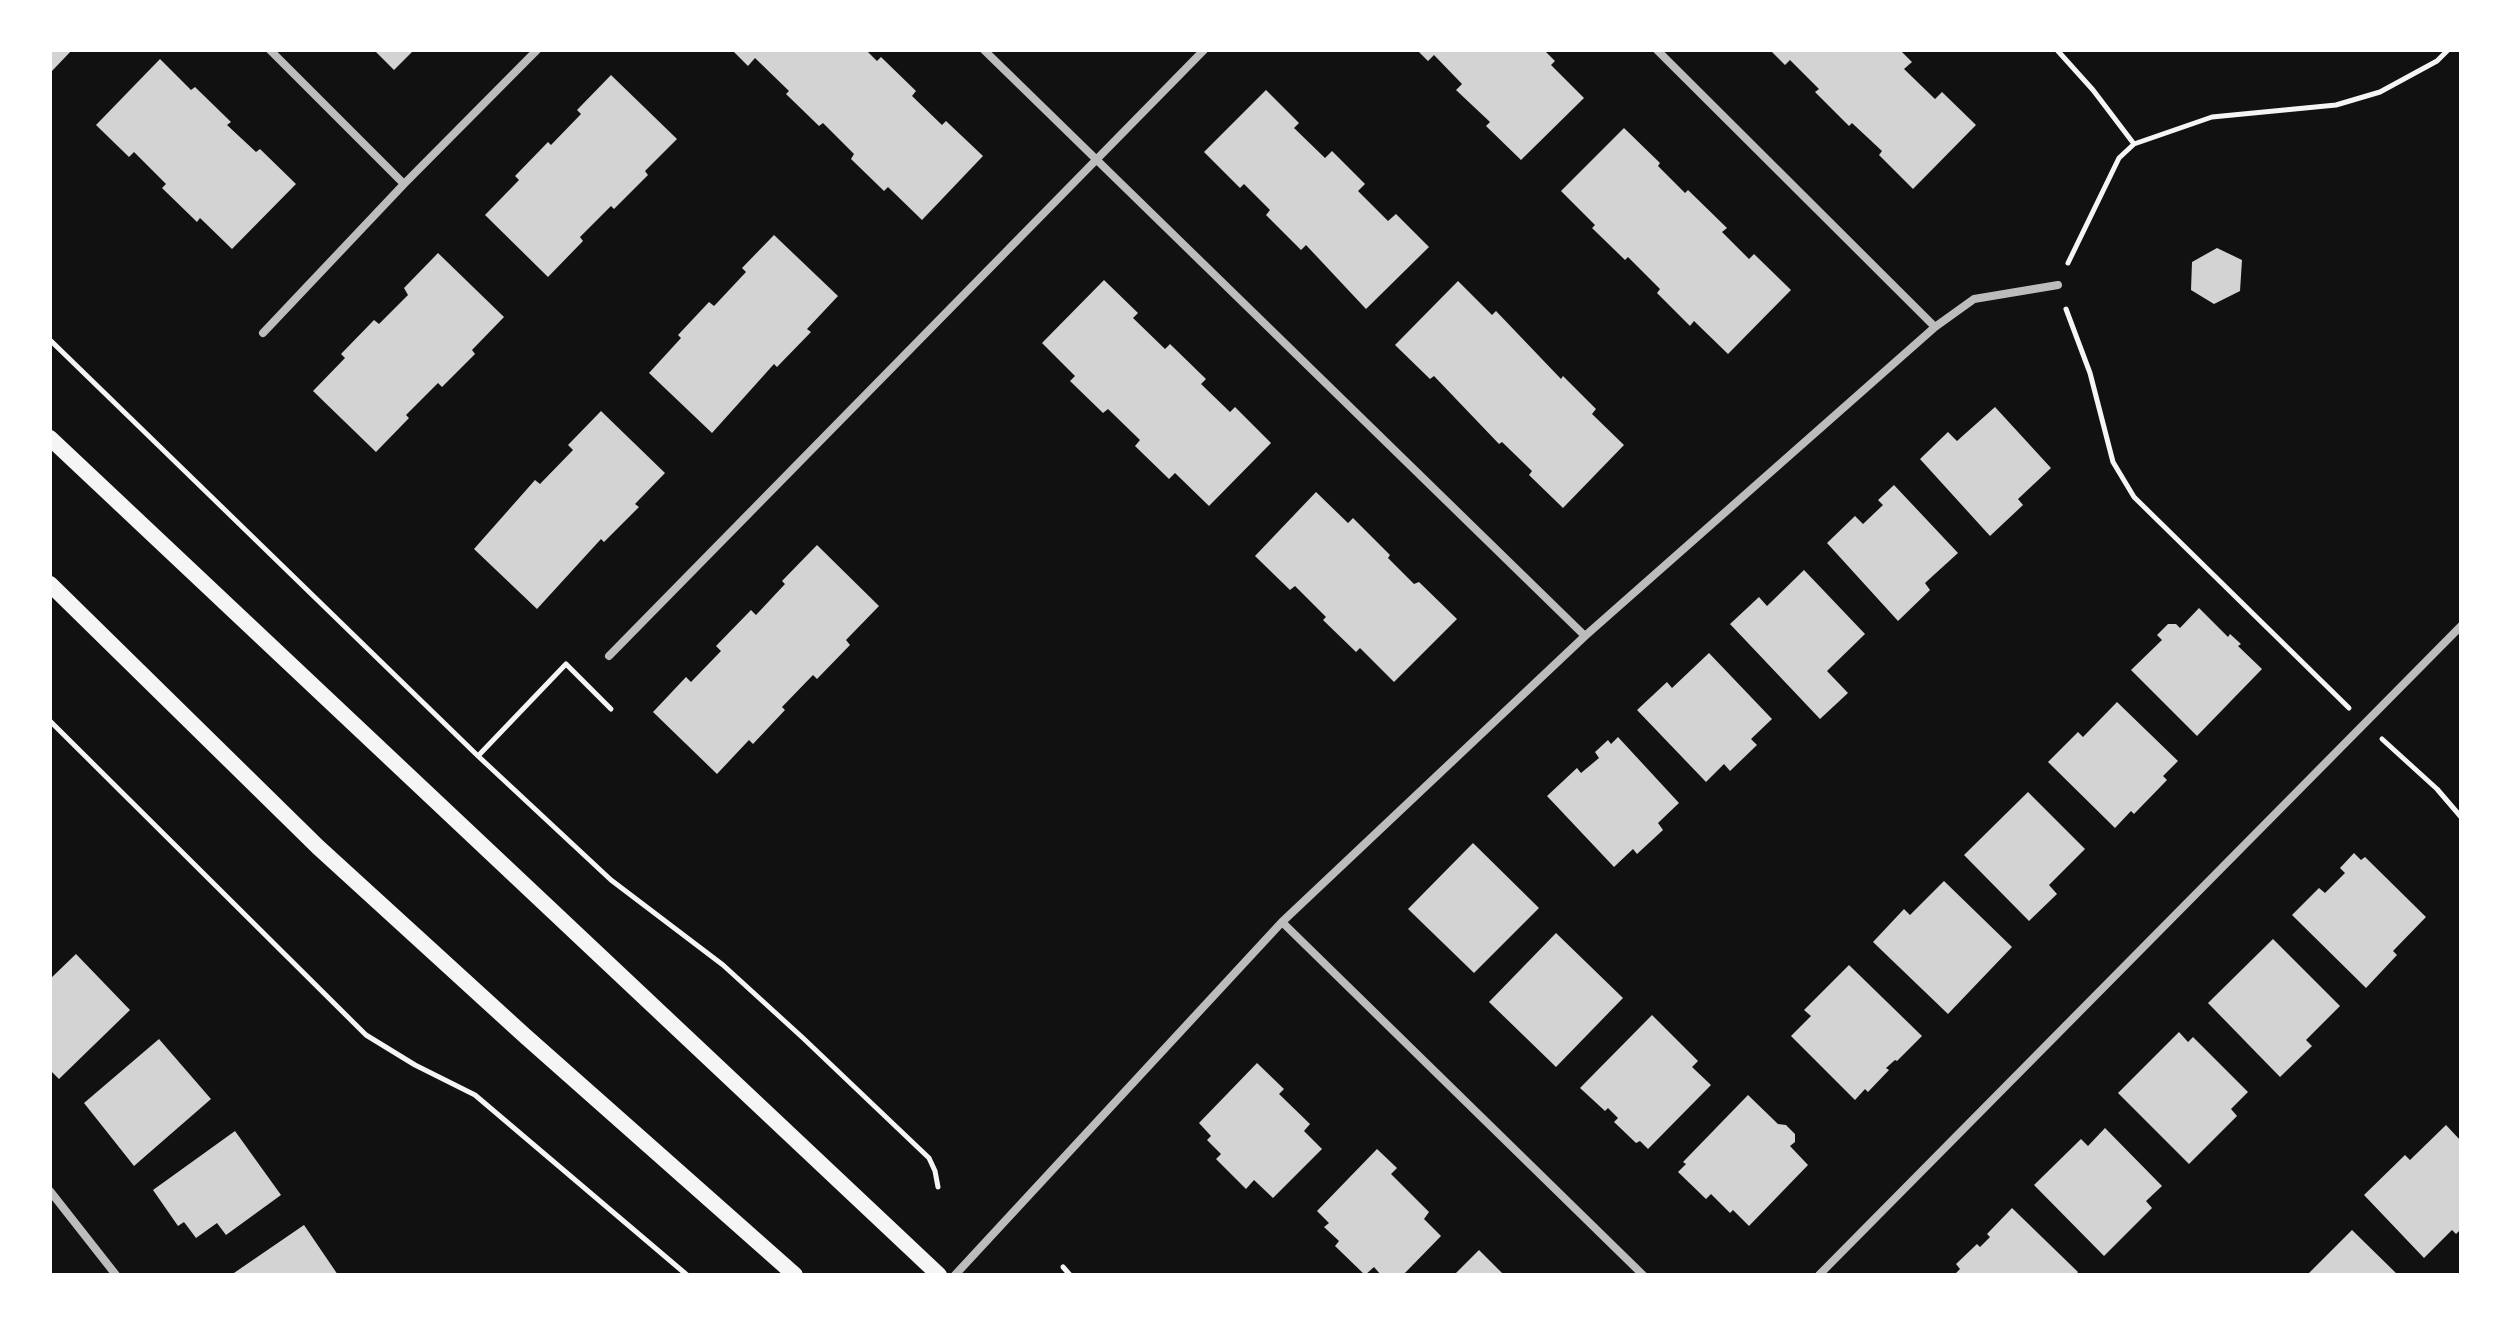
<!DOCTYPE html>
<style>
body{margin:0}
#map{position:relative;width:2511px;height:1325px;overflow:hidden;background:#111;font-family:"Varela Round",sans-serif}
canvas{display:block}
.frame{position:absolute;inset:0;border:52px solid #fff;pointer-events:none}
</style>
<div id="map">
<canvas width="2511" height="1325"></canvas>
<div class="frame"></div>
</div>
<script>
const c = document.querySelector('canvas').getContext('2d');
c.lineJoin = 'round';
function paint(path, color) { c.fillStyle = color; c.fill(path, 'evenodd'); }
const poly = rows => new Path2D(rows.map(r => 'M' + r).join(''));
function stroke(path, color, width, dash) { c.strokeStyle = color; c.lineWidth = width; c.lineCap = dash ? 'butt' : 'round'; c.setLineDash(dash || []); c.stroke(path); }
const building = poly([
 [50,50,72,50,52,71],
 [374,50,414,50,394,70],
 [732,50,866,50,877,61,881,57,916,91,912,96,942,125,946,121,983,156,922,220,888,187,884,191,851,159,854,154,823,123,819,126,786,94,789,91,755,58,748,66],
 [1417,50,1544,50,1555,61,1551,65,1584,98,1521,160,1486,126,1490,122,1456,90,1462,84,1434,55,1428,61],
 [1770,50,1900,50,1912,62,1904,69,1935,99,1942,92,1976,125,1913,189,1879,155,1882,151,1852,123,1849,126,1815,92,1819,89,1790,60,1785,65],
 [160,59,191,90,195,87,231,122,227,125,256,152,260,149,296,184,232,249,200,218,197,222,162,188,166,184,134,152,129,157,96,125],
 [611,75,677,139,645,171,648,175,614,209,611,206,580,237,583,241,548,277,485,215,519,180,515,176,548,142,551,145,581,114,577,110],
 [1266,90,1299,123,1294,128,1325,158,1332,151,1365,184,1358,191,1388,221,1396,214,1429,247,1366,309,1306,245,1301,250,1266,215,1270,210,1244,184,1240,188,1204,152],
 [1624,128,1660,163,1658,166,1685,193,1688,190,1727,228,1722,232,1749,259,1754,254,1791,290,1728,354,1694,321,1690,326,1657,293,1660,289,1628,257,1625,260,1592,228,1595,225,1561,191],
 [774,235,838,296,807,329,811,332,777,367,774,364,712,433,649,373,681,338,678,335,709,302,714,306,716,304,746,272,742,268],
 [2217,248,2242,260,2240,291,2214,304,2191,290,2192,262],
 [438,253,504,317,472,350,475,354,442,387,438,383,406,415,409,418,376,452,313,391,345,358,341,354,374,320,379,324,408,295,404,288],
 [1104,280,1138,313,1133,318,1165,349,1170,344,1206,379,1201,384,1230,412,1235,407,1271,443,1209,506,1175,473,1169,479,1135,446,1140,440,1108,409,1103,413,1070,381,1075,376,1042,343],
 [1458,281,1492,315,1496,311,1561,379,1563,376,1596,409,1592,414,1624,445,1563,508,1529,475,1532,471,1502,442,1499,444,1434,376,1430,379,1395,345],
 [1995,407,2051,468,2018,499,2023,505,1990,536,1920,459,1948,432,1957,441],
 [601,411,665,473,635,504,639,507,604,542,601,539,537,609,474,549,535,480,540,484,573,450,568,445],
 [1894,485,1958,553,1925,583,1930,590,1898,621,1827,543,1855,516,1863,524,1883,505,1878,500],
 [1316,492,1348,523,1353,518,1390,555,1388,558,1414,584,1419,582,1457,619,1394,682,1360,648,1356,652,1323,620,1326,617,1295,586,1290,590,1255,556],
 [817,545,879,606,846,640,850,645,817,679,813,675,782,707,785,710,753,744,749,740,717,774,653,712,686,677,691,682,721,651,716,646,751,610,756,615,785,584,782,581],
 [1804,570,1865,634,1827,671,1848,693,1820,719,1730,624,1759,597,1767,606],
 [2199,608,2228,637,2230,634,2241,644,2238,646,2262,669,2197,736,2131,670,2162,640,2157,635,2168,624,2176,624,2180,628],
 [1709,653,1772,719,1751,739,1757,745,1730,771,1724,764,1706,782,1637,710,1667,682,1672,688],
 [2117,702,2178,761,2163,776,2167,780,2134,814,2131,811,2115,828,2048,762,2078,732,2083,737],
 [1618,737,1679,803,1658,823,1663,830,1637,854,1633,849,1614,867,1547,796,1577,768,1581,773,1599,758,1595,752,1608,740,1611,744],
 [2028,792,2085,849,2049,885,2057,894,2029,921,1964,855],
 [1473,843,1539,908,1474,973,1408,909],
 [2354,853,2361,860,2365,857,2426,917,2393,951,2397,955,2366,988,2292,915,2319,888,2325,893,2345,873,2340,868],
 [1944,881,2012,947,1948,1014,1873,942,1904,909,1910,915],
 [1556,933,1623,998,1556,1067,1489,1002],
 [2273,939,2340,1006,2306,1040,2312,1046,2280,1077,2208,1003],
 [76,954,130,1010,59,1079,50,1070,50,979],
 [1849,965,1922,1036,1897,1061,1895,1060,1886,1068,1889,1070,1868,1092,1865,1089,1855,1100,1791,1036,1811,1016,1804,1010],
 [1652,1015,1698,1061,1692,1067,1711,1085,1648,1149,1640,1141,1636,1143,1614,1122,1618,1118,1608,1108,1605,1111,1580,1088],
 [2179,1032,2188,1042,2193,1037,2248,1092,2231,1109,2237,1116,2189,1164,2118,1093],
 [159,1039,211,1099,134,1166,84,1103],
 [1257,1063,1284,1089,1279,1094,1310,1124,1304,1131,1322,1149,1273,1198,1254,1180,1246,1189,1216,1159,1221,1154,1207,1140,1211,1136,1199,1123],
 [1748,1095,1778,1124,1786,1125,1795,1134,1795,1142,1790,1146,1808,1165,1749,1226,1733,1210,1730,1213,1711,1194,1706,1199,1678,1172,1686,1164,1683,1162],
 [2446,1125,2461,1141,2461,1229,2456,1234,2452,1230,2424,1258,2364,1195,2405,1155,2410,1160],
 [2105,1128,2162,1186,2146,1201,2152,1208,2104,1256,2034,1185,2081,1139,2088,1146],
 [235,1131,281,1195,226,1235,217,1223,196,1238,184,1222,178,1226,153,1190],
 [1377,1149,1397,1168,1391,1174,1429,1212,1424,1219,1441,1236,1403,1275,1381,1275,1374,1267,1365,1275,1335,1246,1339,1241,1324,1227,1329,1223,1317,1211],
 [2012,1208,2078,1272,2076,1275,1954,1275,1960,1269,1956,1264,1977,1244,1980,1247,1990,1237,1987,1234],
 [304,1225,338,1275,231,1275],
 [2352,1230,2398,1275,2307,1275],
 [1479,1250,1504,1275,1454,1275]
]);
const path = poly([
 [2057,50,2093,90,2134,144],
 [2068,263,2119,158,2134,144,2212,117,2336,105,2380,92,2437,61,2448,50],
 [2066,309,2090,373,2113,462,2134,497,2349,708],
 [50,340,478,756,611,880,723,965,803,1038,929,1158,935,1171,938,1187],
 [50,721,366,1035,415,1065,475,1095,687,1275],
 [2382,739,2437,789,2461,817],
 [478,756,566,664,611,709],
 [1063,1267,1070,1275]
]);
const minor = poly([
 [270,50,404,184],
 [984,50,1585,636],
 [1657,50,1935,327],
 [263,333,404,184,537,50],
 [609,656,1204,50],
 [1282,922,1643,1275],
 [50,1191,116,1275],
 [955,1275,1282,922,1585,636,1935,327,1974,299,2058,285],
 [1819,1275,2461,626]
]);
const secondary = poly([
 [50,438,939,1275],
 [50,584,318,847,524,1035,795,1275]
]);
paint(building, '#d3d3d3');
stroke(path, '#f5f5f5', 5);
stroke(minor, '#bcbcbc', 8);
stroke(secondary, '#f5f5f5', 16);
</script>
